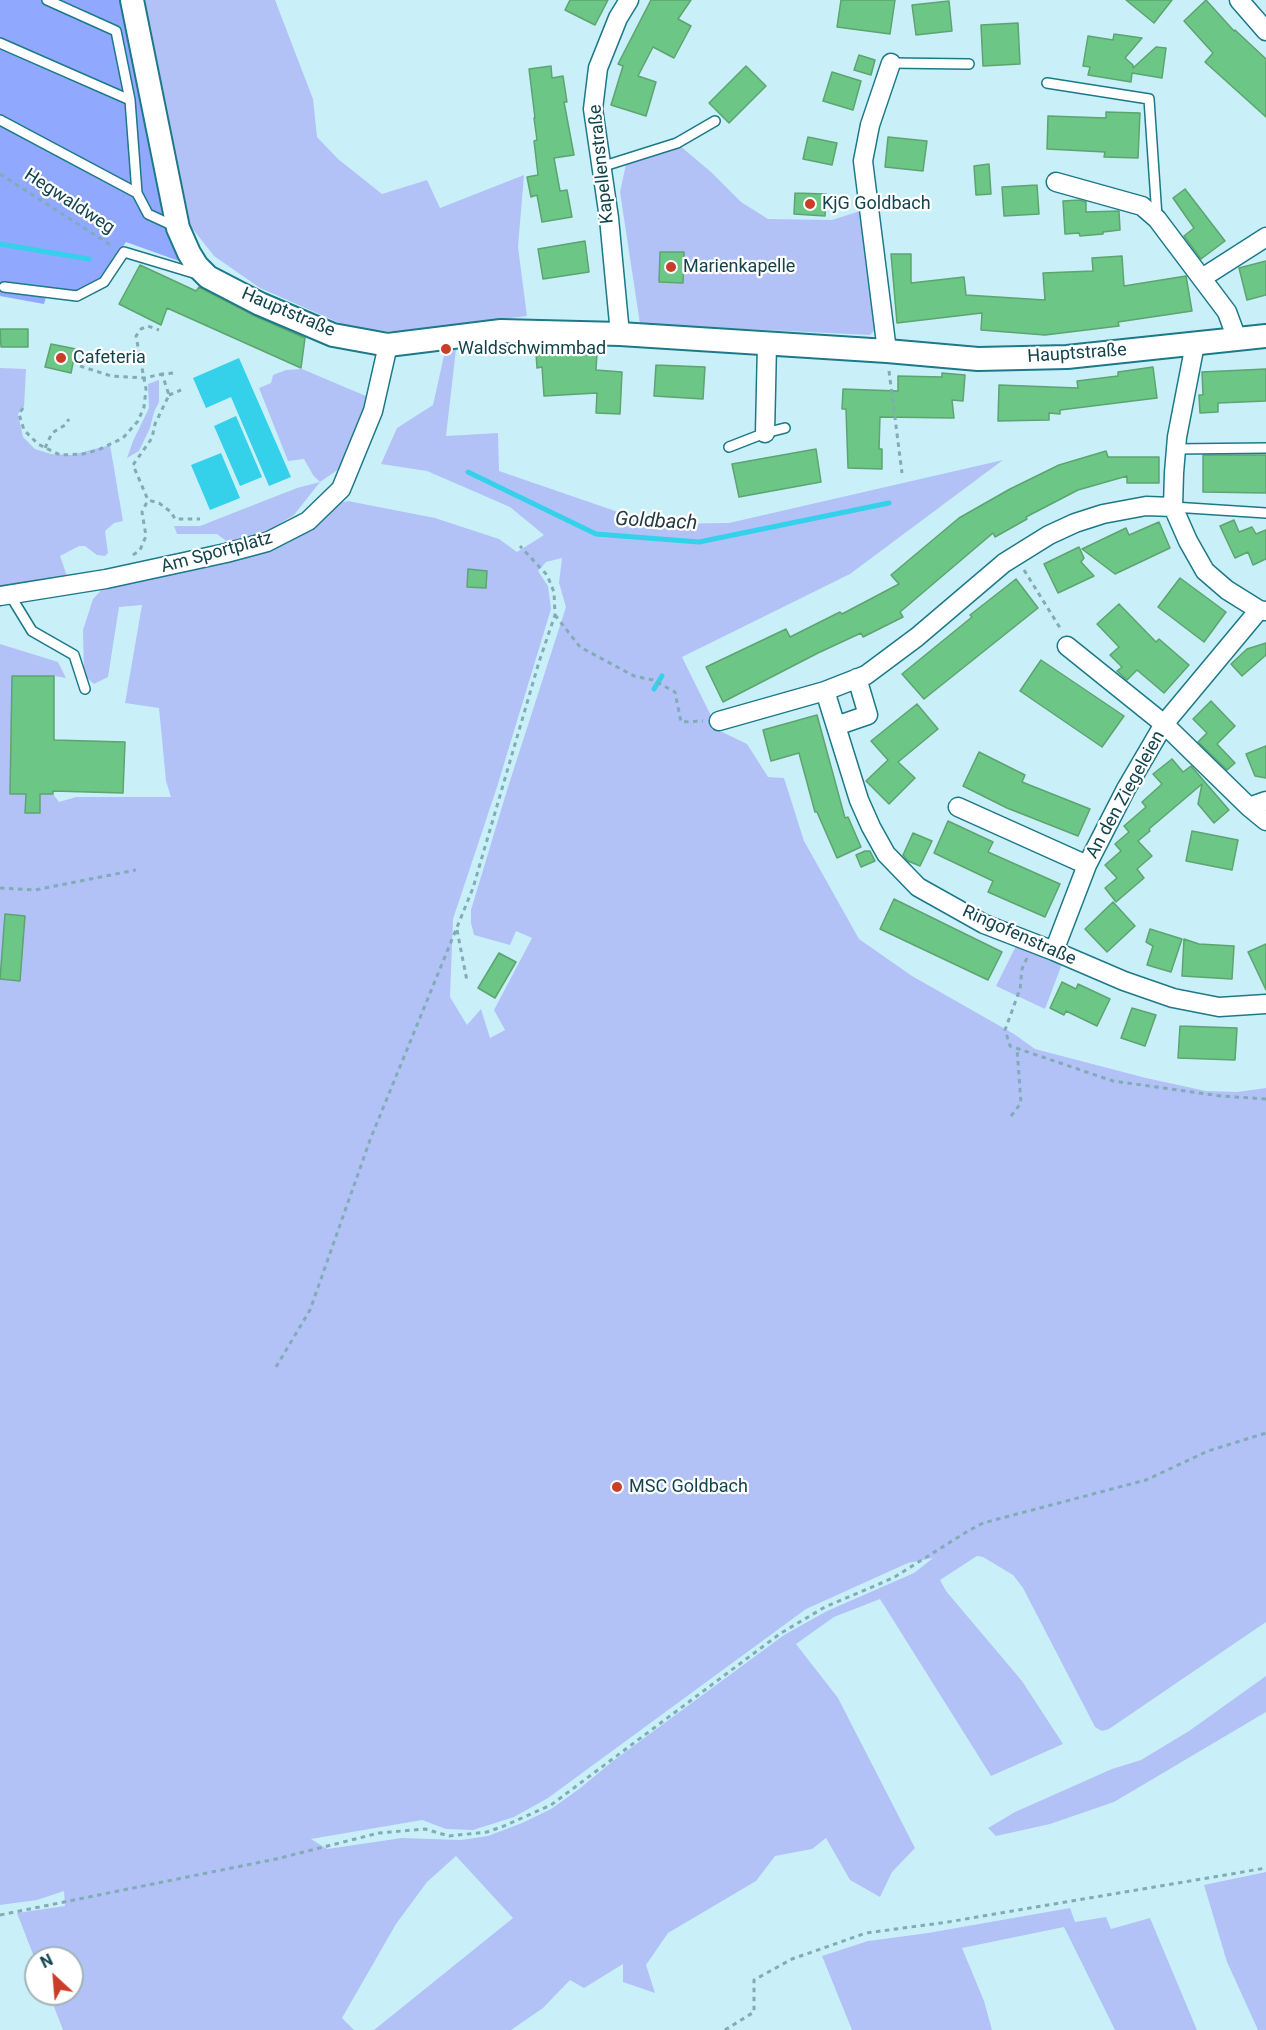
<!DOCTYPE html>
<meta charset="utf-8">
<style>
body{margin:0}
#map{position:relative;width:1266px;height:2030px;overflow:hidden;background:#c9f0f9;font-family:Roboto,sans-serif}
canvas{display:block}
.north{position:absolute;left:24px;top:1946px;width:60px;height:60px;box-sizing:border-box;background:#fff;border:2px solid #a1b4b8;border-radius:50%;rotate:334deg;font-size:16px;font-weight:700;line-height:24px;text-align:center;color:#13444d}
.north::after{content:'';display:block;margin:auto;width:21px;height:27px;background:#ca3e29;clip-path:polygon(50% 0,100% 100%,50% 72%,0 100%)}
</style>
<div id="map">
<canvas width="1266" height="2030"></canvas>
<div class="north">N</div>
</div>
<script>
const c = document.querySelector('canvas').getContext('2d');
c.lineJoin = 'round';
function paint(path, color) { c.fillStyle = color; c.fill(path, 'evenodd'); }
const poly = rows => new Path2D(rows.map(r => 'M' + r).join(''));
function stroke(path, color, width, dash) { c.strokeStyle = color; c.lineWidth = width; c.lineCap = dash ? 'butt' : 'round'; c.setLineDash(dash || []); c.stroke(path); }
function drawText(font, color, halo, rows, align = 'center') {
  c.font = font + ' Roboto,sans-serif'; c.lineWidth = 4.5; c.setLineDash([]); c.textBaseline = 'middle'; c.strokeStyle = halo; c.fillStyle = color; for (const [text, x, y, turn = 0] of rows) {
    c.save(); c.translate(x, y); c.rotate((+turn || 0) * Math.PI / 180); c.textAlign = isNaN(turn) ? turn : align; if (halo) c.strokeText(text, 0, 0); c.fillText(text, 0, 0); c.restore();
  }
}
const green = poly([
 [145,0,275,0,313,99,317,137,338,159,382,194,427,180,440,208,524,175,518,247,527,316,401,332,371,330,344,325,260,288,214,256,188,223,155,70],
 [679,145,711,172,741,202,768,219,832,220,860,211,875,330,870,335,640,324,620,192,626,164],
 [456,349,446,436,498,433,499,471,653,524,729,523,1003,460,850,574,682,657,718,730,747,744,768,777,784,778,804,841,859,939,912,976,1014,1034,1035,1049,1146,1078,1206,1091,1237,1092,1266,1088,1266,1622,1109,1729,1102,1731,1095,1727,1023,1588,1013,1575,983,1557,977,1556,940,1580,946,1591,1022,1681,1063,1744,991,1776,880,1599,834,1617,796,1644,838,1698,915,1848,892,1872,880,1897,850,1880,826,1838,812,1849,775,1856,756,1881,668,1933,646,1965,655,1993,623,1982,623,1964,584,1988,570,1980,543,2008,511,2030,374,2030,513,1918,456,1856,427,1882,396,1924,342,2018,354,2030,63,2030,49,1994,72,1994,72,1958,36,1958,36,1962,17,1913,65,1906,64,1891,37,1900,0,1905,0,644,58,662,66,678,54,676,12,676,10,793,26,794,25,813,40,813,40,794,53,794,59,802,76,797,171,797,166,781,159,708,125,703,142,605,119,607,108,677,94,684,84,675,83,630,93,599,106,585,228,561,335,504,348,501,435,518,499,539,517,552,544,535,510,507,427,471,381,464,397,428,433,405,445,351],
 [562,558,559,583,566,607,508,787,471,910,471,923,474,935,510,945,516,931,532,938,494,1010,505,1030,490,1038,481,1009,467,1025,450,997,453,919,497,787,551,609,548,586,538,571,546,562],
 [933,1558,914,1573,827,1611,784,1635,613,1761,579,1789,551,1809,522,1823,488,1836,461,1840,402,1838,327,1849,311,1839,422,1820,446,1829,473,1830,514,1817,548,1798,806,1609,908,1563],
 [0,368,26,369,24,407,18,414,23,437,35,449,51,454,72,455,110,445,123,521,114,523,105,531,108,553,105,556,97,555,85,546,79,546,60,556,68,579,0,588],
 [302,369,373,399,349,462,320,482,294,515,266,532,233,546,217,534,177,534,174,526,200,526,297,488,320,482,313,475,304,459,288,461,259,388,271,383,273,375,286,370],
 [159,380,159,402,154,412,150,428,139,451,127,458,133,441,149,408,148,384],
 [1017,944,1062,964,1045,1009,996,986],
 [1266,1676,1266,1712,1114,1802,1050,1824,996,1836,988,1828,1015,1812,1112,1769,1141,1760,1189,1731],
 [1266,1872,1266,2030,1258,2030,1227,1962,1204,1885],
 [1070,1908,1075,1922,1106,1917,1111,1929,1150,1918,1197,2030,1115,2030,1064,1927,962,1948,984,2001,992,2030,852,2030,822,1956,868,1941,928,1933]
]);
const forest = poly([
 [0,0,122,0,179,261,126,242,107,271,85,294,48,290,44,304,0,296]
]);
const water = poly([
 [239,358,291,477,269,486,231,397,206,408,193,378],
 [236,416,262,477,240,486,214,426],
 [221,453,240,498,210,510,191,465]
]);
const stream = poly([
 [0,244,89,259],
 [468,472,596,534,699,542,889,503],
 [654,689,662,676]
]);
const building = poly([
 [570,0,608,0,595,25,565,10,570,0],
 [651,0,691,0,678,19,691,26,674,58,653,47,638,76,656,82,646,116,611,105,623,66,618,64,651,0],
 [841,0,895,0,890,34,837,27,841,0],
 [1126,0,1172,0,1154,23,1126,0],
 [1206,0,1234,31,1235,30,1266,59,1266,117,1205,62,1213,53,1184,21,1206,0],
 [949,1,952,31,916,35,912,5,949,1],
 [1018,23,1020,64,983,66,981,25,1018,23],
 [1114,34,1142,38,1125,58,1133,65,1133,68,1156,47,1166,48,1162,78,1132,73,1131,82,1088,75,1090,67,1083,66,1088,36,1113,40,1114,34],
 [859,55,875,60,871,75,854,70,859,55],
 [551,66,552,78,563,76,567,102,564,102,574,155,554,158,560,191,567,190,572,217,542,222,537,195,531,197,527,177,538,175,534,141,537,140,534,118,535,118,529,69,551,66],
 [746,66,766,86,729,123,709,103,746,66],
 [832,72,861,81,853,110,823,101,832,72],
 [1106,112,1140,113,1138,158,1104,157,1105,152,1047,149,1048,116,1106,118,1106,112],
 [808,137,837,143,832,165,803,159,808,137],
 [888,137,927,141,923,171,885,167,888,137],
 [989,164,991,194,976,195,974,166,989,164],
 [1037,185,1039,214,1004,216,1002,187,1037,185],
 [1185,189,1225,241,1201,259,1184,236,1194,228,1173,198,1185,189],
 [795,193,826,194,825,216,794,214,795,193],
 [1079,200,1086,202,1086,212,1119,211,1120,230,1103,232,1103,234,1080,236,1079,233,1065,234,1063,201,1079,200],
 [585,241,589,272,543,279,538,249,585,241],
 [660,252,684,252,683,283,659,282,660,252],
 [891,254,911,254,911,283,964,277,966,295,1045,300,1043,273,1093,271,1092,258,1122,256,1124,286,1186,276,1192,311,1118,322,1119,326,1045,335,981,330,982,313,897,323,891,254],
 [1266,261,1266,295,1247,300,1239,268,1266,261],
 [140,265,196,291,199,287,255,316,305,338,301,368,167,308,161,325,119,304,140,265],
 [0,329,28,329,28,347,1,347,0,329],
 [51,344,76,349,71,373,45,367,51,344],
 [576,350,597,352,596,370,622,372,620,414,596,413,597,393,544,396,542,367,537,368,536,353,576,350],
 [656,365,705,367,703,399,654,396,656,365],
 [1153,367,1157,398,1060,410,1060,414,1049,413,1049,420,998,421,999,385,1078,388,1077,381,1118,376,1118,372,1153,367],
 [1266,369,1266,401,1218,403,1218,412,1200,413,1199,395,1203,395,1202,372,1266,369],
 [942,373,965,375,963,401,952,400,954,418,880,417,879,449,882,449,882,469,848,468,846,409,842,409,843,389,898,391,898,376,942,377,942,373],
 [816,449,821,482,739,497,732,464,816,449],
 [1106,451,1108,457,1159,457,1159,483,1127,483,1127,476,1078,490,1026,517,1027,519,995,537,993,533,900,612,903,617,863,637,861,633,818,653,723,702,706,667,786,629,790,637,840,612,842,614,899,584,891,575,959,518,1010,489,1059,465,1106,451],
 [1203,455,1266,455,1266,493,1203,492,1203,455],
 [1234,520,1239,532,1252,527,1256,534,1266,530,1266,559,1253,565,1248,552,1235,558,1220,526,1234,520],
 [1159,522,1170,548,1115,574,1082,549,1126,528,1129,535,1159,522],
 [1079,547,1084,558,1081,562,1094,576,1058,593,1044,564,1079,547],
 [468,569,487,571,486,588,467,587,468,569],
 [1180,578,1226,612,1204,642,1158,607,1180,578],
 [1016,579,1038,608,924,699,902,674,972,617,970,615,1016,579],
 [1119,604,1156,642,1159,639,1189,665,1164,693,1137,670,1127,680,1117,671,1122,667,1110,655,1119,647,1097,624,1119,604],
 [1266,643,1266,655,1242,676,1231,664,1247,649,1266,643],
 [1041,660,1124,716,1102,747,1020,691,1041,660],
 [12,676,54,676,54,740,125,742,123,793,53,791,53,794,40,794,40,813,25,813,26,794,10,794,12,676],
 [1211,701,1235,726,1217,744,1235,763,1227,770,1198,742,1207,733,1193,719,1211,701],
 [917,704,938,729,898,762,915,778,889,804,866,781,888,760,871,741,917,704],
 [817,715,845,818,848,817,861,847,837,858,817,812,815,812,799,753,771,761,763,730,817,715],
 [1266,746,1266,778,1255,776,1246,754,1266,746],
 [979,752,1025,775,1022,782,1090,809,1078,836,1007,808,963,786,979,752],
 [1172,759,1183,772,1191,766,1229,810,1214,823,1198,804,1202,784,1149,829,1150,831,1138,841,1152,856,1137,869,1144,878,1116,902,1105,888,1117,878,1105,865,1121,851,1115,844,1129,832,1124,826,1146,807,1142,802,1162,784,1153,774,1172,759],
 [948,821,993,842,988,852,1060,884,1045,917,988,892,993,881,934,853,948,821],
 [1192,831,1238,840,1232,870,1186,861,1192,831],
 [913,833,932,841,920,866,908,861,903,855,913,833],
 [865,851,870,851,875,861,861,867,856,855,865,851],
 [894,899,1002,952,988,980,880,929,894,899],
 [1113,902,1135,926,1107,952,1085,929,1113,902],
 [5,914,25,916,20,981,0,979,5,914],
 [1150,929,1182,939,1171,972,1147,965,1153,946,1146,942,1150,929],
 [1184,939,1199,944,1234,946,1232,979,1182,976,1184,939],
 [1266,944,1266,990,1248,952,1266,944],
 [499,953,516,962,495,998,478,988,499,953],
 [1062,982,1076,989,1078,984,1110,999,1097,1026,1066,1011,1064,1015,1050,1008,1062,982],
 [1132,1008,1156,1015,1145,1046,1121,1038,1132,1008],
 [1180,1026,1237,1028,1235,1060,1178,1058,1180,1026]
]);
const path = poly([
 [0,174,112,246],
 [80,366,111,376,144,378,162,374],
 [889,371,902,473],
 [173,373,162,374,169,395,155,424,152,438,133,465,148,500,159,503,171,512,175,519,200,519],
 [169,395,181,390],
 [23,408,19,414,24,430,38,444,60,455,83,454,98,450,123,438,138,421,144,407,146,389,136,336,141,329,148,326,159,330],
 [45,448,52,433,65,425,69,419],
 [133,555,140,550,146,536,142,512,148,500],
 [1024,570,1062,631],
 [555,615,580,647,634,676,653,680,675,692,681,722,703,721],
 [0,888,35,890,136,870],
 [457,930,467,981],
 [1027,958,1022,969,1020,989,1005,1030,1010,1046,1113,1081,1221,1096,1266,1099],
 [1011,1116,1021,1103,1017,1048],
 [276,1367,310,1310,370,1140,473,888,539,662,555,615,554,592,547,575,520,546],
 [0,1915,276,1859,379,1833,425,1829,449,1836,487,1832,504,1826,551,1805,781,1633,825,1607,893,1578,968,1531,983,1523,1146,1480,1208,1451,1266,1433],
 [725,2030,754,2012,754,1980,792,1959,866,1933,948,1922,1266,1868]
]);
const service = poly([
 [47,0,116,31,130,100,137,193],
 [0,43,130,100],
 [891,63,969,64],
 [1047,83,1149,99,1157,217],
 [0,120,137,193,148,214,176,227],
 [601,167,677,143,715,121],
 [4,287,77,296,104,282,124,252,197,274],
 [729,447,765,433,785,428],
 [1176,449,1266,448],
 [1173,507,1266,513],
 [10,595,32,631,74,655,85,689]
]);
const minor = poly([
 [1239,0,1266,31],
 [1056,182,1142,206,1157,219,1227,312,1237,339],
 [1202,278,1266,237],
 [620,334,609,218,593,109,598,68,618,18,629,0],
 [1195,344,1177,437,1174,473,1173,507,1188,541,1205,571,1227,590,1259,610,1266,611],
 [887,351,863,161,870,125,891,63],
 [765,433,767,344],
 [0,596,106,579,226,553,267,542,308,521,341,489,373,411,388,345],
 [1067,646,1164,724,1249,807,1266,801],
 [825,691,859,800,871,827,886,854,918,887,984,924,1054,951,1124,981,1173,998,1219,1007,1266,1004],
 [719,721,825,691,866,675,917,637,1004,563,1049,535,1075,523,1103,514,1146,506,1173,507],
 [836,726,868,715,857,678],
 [958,807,1087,865],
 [1249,807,1266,821],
 [1054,951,1087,865,1126,789,1164,724,1259,610]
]);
const tertiary = poly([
 [132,0,178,228,189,253,197,266,208,277,260,304,333,335,388,345,501,331,620,334,887,351,978,359,1067,357,1266,336]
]);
const markers = [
 [810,204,6,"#ca3e29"],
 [671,267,6,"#ca3e29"],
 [446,349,6,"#ca3e29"],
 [61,358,6,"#ca3e29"],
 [617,1487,6,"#ca3e29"]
];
const streetNames = [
 ["Kapellenstraße",602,164,-96],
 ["Hegwaldweg",69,202,33],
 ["Hauptstraße",288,313,23],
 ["Hauptstraße",1077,354,-4],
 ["Am Sportplatz",217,553,-15],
 ["An den Ziegeleien",1126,795,-61],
 ["Ringofenstraße",1019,936,24]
];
const poiNames = [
 ["KjG Goldbach",822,204],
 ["Marienkapelle",683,267],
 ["Waldschwimmbad",458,349],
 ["Cafeteria",73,358],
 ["MSC Goldbach",629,1487]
];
const waterNames = [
 ["Goldbach",656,522,3]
];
paint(green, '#b2c2f7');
paint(forest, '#90a8fe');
paint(water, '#35d0ea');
stroke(stream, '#35d0ea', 5);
paint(building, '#6cc686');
stroke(building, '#5ca470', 1.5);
stroke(service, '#1c7988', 12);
stroke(minor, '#1c7988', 21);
stroke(tertiary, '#1c7988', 26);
stroke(path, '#81acb5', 3, [4.5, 4.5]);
stroke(service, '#fff', 9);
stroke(minor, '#fff', 18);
stroke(tertiary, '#fff', 22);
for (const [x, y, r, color] of markers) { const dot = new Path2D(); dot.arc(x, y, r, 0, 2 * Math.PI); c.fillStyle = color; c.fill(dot); stroke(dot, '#fff', 2); }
drawText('18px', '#13444d', '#fff', streetNames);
drawText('18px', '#13444d', '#fff', poiNames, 'left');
drawText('italic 20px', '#223a3f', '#fff', waterNames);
</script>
